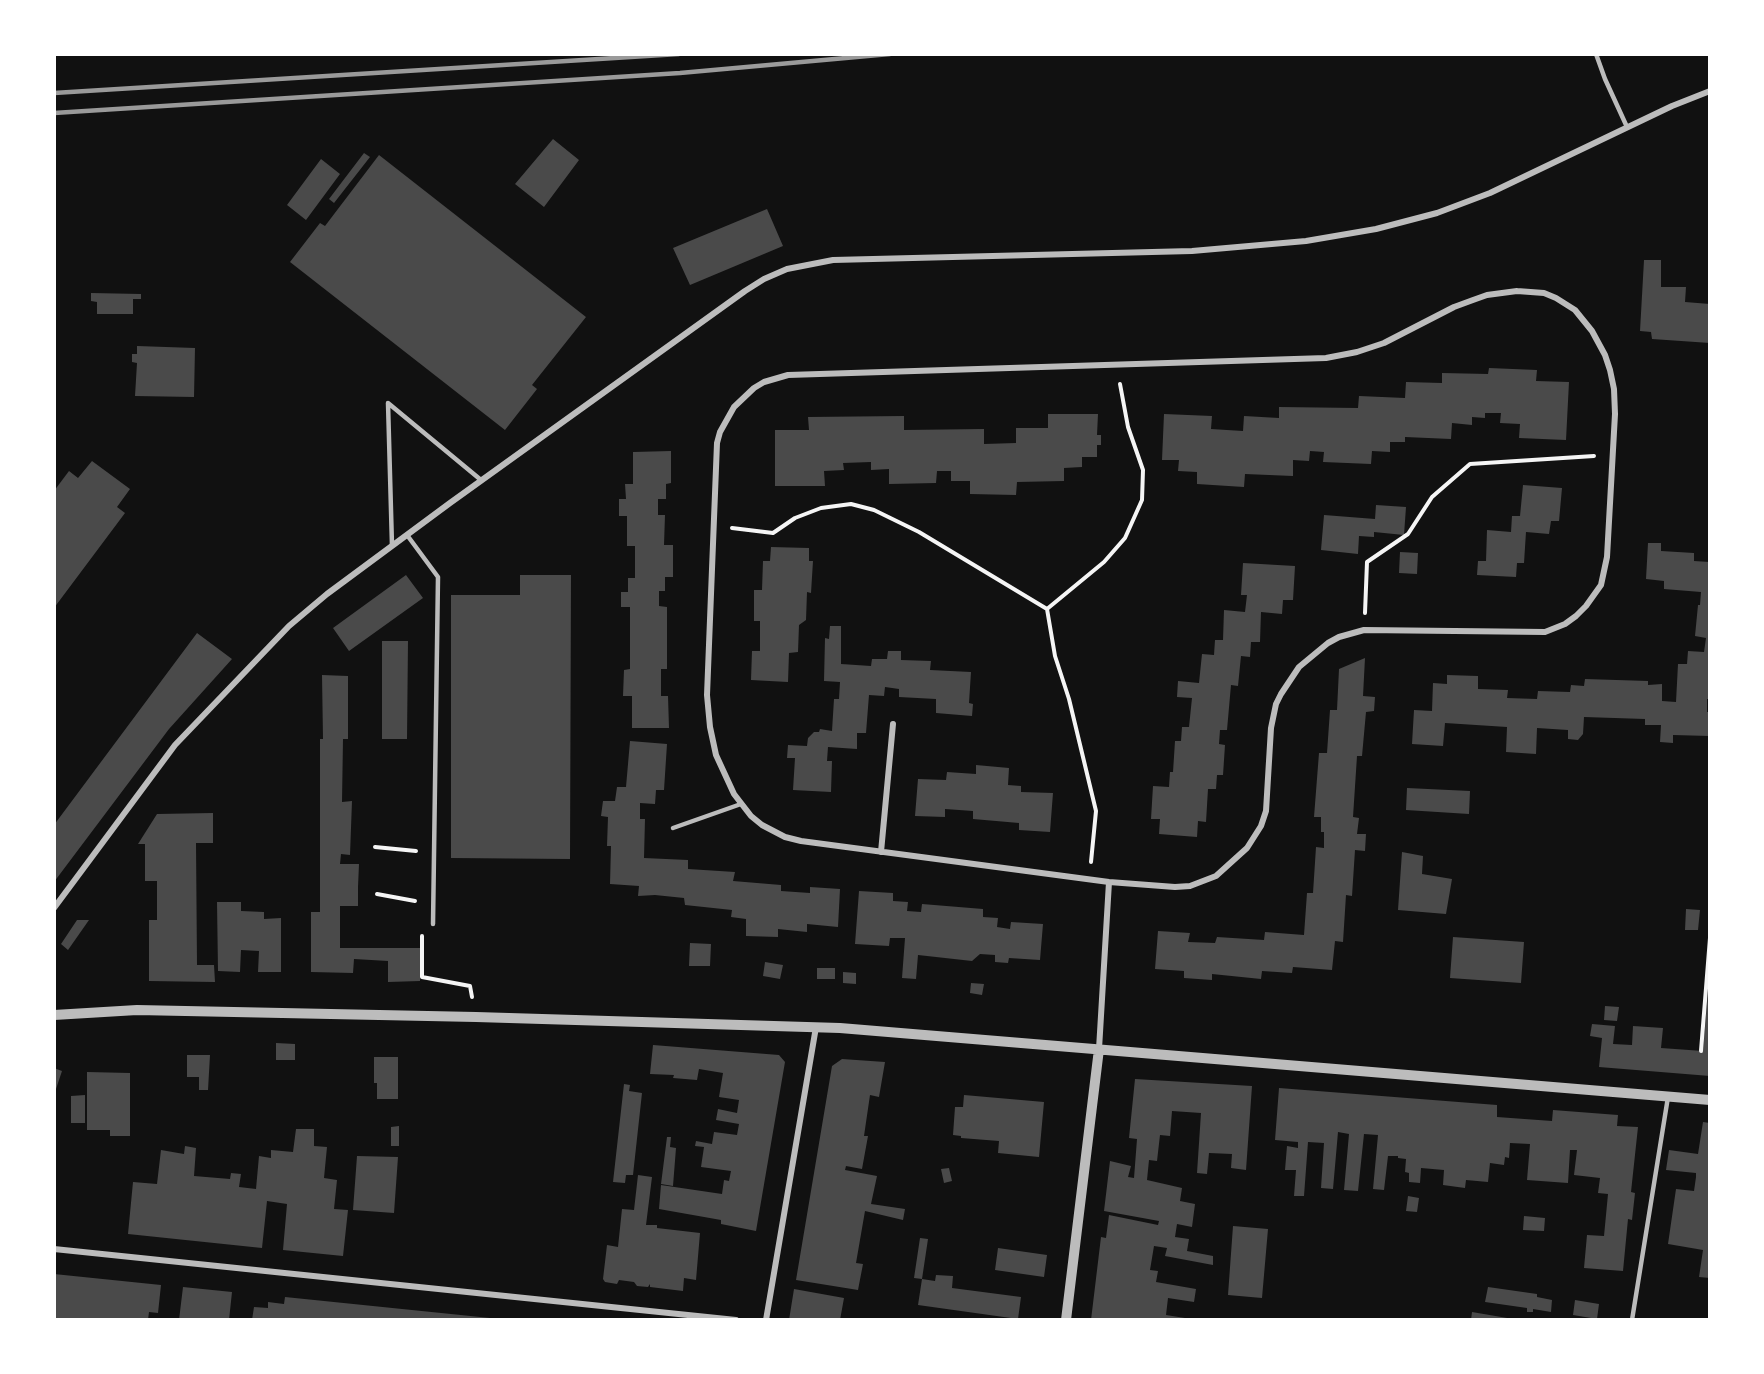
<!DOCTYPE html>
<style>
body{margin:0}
#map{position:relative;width:1764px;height:1374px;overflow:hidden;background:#111;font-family:"Open Sans",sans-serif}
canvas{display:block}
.frame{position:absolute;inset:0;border:56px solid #fff;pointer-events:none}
</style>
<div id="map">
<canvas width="1764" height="1374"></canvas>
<div class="frame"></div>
</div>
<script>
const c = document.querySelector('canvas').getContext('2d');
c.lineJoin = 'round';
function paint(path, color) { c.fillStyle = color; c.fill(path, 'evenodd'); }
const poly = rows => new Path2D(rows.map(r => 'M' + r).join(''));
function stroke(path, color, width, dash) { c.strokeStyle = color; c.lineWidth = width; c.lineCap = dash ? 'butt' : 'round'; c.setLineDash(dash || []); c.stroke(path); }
const building = poly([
 [553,139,579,160,544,207,515,184],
 [364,153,370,157,334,203,329,199],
 [379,155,586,317,532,385,537,389,505,430,290,262,320,223,325,226],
 [321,159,340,174,306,220,287,205],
 [767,209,783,246,690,285,673,248],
 [1644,260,1661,260,1661,287,1686,287,1685,302,1710,304,1710,343,1652,339,1651,332,1640,331],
 [91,293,141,294,141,299,133,299,133,314,97,314,97,302,91,301],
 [137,346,195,348,194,397,135,396,137,363,132,362,132,354,137,354],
 [1489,368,1537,370,1536,381,1569,382,1566,440,1519,438,1520,424,1500,423,1501,413,1485,413,1485,418,1472,417,1472,425,1452,423,1451,439,1405,437,1405,442,1390,442,1390,452,1372,451,1371,464,1323,462,1324,452,1310,451,1309,461,1293,460,1293,476,1245,474,1244,487,1197,484,1197,472,1178,471,1179,460,1162,460,1164,414,1212,416,1211,429,1243,431,1244,416,1279,418,1279,407,1358,408,1359,396,1405,398,1406,382,1442,383,1442,373,1488,374],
 [1048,414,1098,414,1097,435,1101,435,1101,445,1097,445,1097,457,1082,457,1082,467,1064,468,1064,481,1017,482,1016,495,970,494,970,481,951,481,951,471,937,471,936,483,889,484,889,469,871,470,871,462,843,463,844,470,824,471,825,486,775,486,775,430,809,430,808,417,904,416,904,430,984,429,984,444,1016,443,1016,428,1048,428],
 [671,451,671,483,666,484,666,499,658,499,658,515,665,515,664,545,673,545,673,577,665,577,665,591,659,591,659,606,667,607,667,669,661,669,661,696,668,696,669,728,632,728,632,696,623,696,624,670,630,669,630,607,621,607,621,592,628,592,628,578,635,578,635,546,627,546,627,516,619,516,619,499,626,499,625,484,633,484,633,452],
 [92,461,130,489,117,507,125,513,54,608,54,491,69,471,78,478],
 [1523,485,1562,488,1559,521,1551,521,1549,534,1526,532,1524,563,1517,563,1516,577,1477,575,1478,561,1486,561,1487,530,1511,532,1512,516,1520,516],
 [1376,505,1406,507,1404,535,1374,532,1374,537,1359,536,1358,554,1321,550,1324,515,1375,519],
 [1648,543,1661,543,1661,551,1694,553,1694,561,1710,562,1710,699,1707,699,1707,712,1710,712,1710,736,1673,735,1673,743,1660,742,1661,725,1645,725,1645,719,1584,717,1583,734,1578,740,1568,739,1568,730,1537,728,1536,754,1506,752,1507,727,1445,723,1443,746,1412,744,1414,710,1432,711,1433,683,1447,684,1447,675,1478,676,1478,689,1508,690,1507,698,1537,699,1538,691,1570,692,1571,685,1584,686,1585,679,1648,681,1648,685,1662,684,1662,701,1676,702,1678,664,1687,664,1688,651,1704,652,1706,638,1695,636,1698,605,1700,605,1701,592,1664,589,1664,581,1646,579],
 [771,547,809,548,809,561,813,561,811,593,807,592,806,620,799,625,798,652,789,653,788,682,751,680,752,651,760,651,760,621,754,621,754,590,762,590,763,561,770,561],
 [1400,552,1418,553,1417,574,1399,573],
 [1243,563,1295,566,1293,600,1283,600,1282,614,1261,612,1260,642,1251,642,1250,657,1241,656,1238,686,1231,685,1227,730,1220,730,1219,744,1225,745,1223,775,1217,775,1216,789,1208,789,1206,822,1198,821,1197,837,1159,834,1160,819,1151,819,1153,786,1169,787,1170,772,1173,772,1175,741,1181,741,1182,727,1189,727,1192,698,1177,697,1178,681,1199,683,1202,654,1214,655,1215,640,1223,640,1224,610,1245,612,1247,595,1241,595],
 [406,575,423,598,349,651,333,628],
 [520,575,571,575,570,859,451,858,451,595,520,595],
 [830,626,841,626,841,664,871,666,872,659,887,659,888,651,901,651,901,660,931,661,930,670,971,672,969,703,973,704,972,716,936,713,936,699,899,697,899,689,885,687,884,696,869,695,866,733,857,733,857,749,828,747,827,761,832,761,831,792,793,790,795,758,787,758,788,745,807,746,808,738,814,732,819,732,820,729,832,731,834,699,839,699,840,682,824,681,825,638,829,639],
 [197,633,232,659,169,729,54,882,54,825],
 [382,641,408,641,407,739,382,739],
 [1365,658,1363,696,1375,697,1374,711,1366,712,1362,756,1357,756,1353,817,1359,818,1357,834,1366,834,1365,851,1355,850,1352,896,1346,895,1343,942,1335,941,1332,970,1293,967,1292,973,1262,971,1261,979,1212,974,1212,980,1184,978,1184,971,1155,969,1158,931,1190,933,1188,942,1215,943,1217,937,1264,940,1265,932,1304,935,1307,893,1313,893,1316,847,1324,848,1324,832,1321,832,1321,817,1314,817,1319,753,1327,753,1330,710,1337,710,1339,669],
 [322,675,348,676,348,739,343,739,342,802,352,801,350,855,341,854,340,864,359,864,358,887,358,906,340,906,340,948,421,948,420,981,388,982,388,961,354,959,353,973,311,972,311,912,320,912,320,739,323,739],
 [630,741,667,744,664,790,656,790,655,804,640,803,640,819,645,819,644,858,688,860,688,869,735,872,733,881,781,885,781,891,810,893,810,887,840,889,838,927,807,924,807,932,778,929,778,937,746,936,746,919,731,917,732,910,685,905,684,898,655,895,638,896,639,886,610,884,611,846,607,846,608,817,601,816,603,801,615,801,617,787,626,787],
 [976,765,1009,768,1008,785,1021,786,1021,792,1053,793,1050,832,1019,830,1019,823,973,819,973,811,945,809,945,817,915,816,918,779,946,780,947,772,976,774],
 [1407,788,1470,791,1469,814,1406,810],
 [213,813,213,843,196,843,197,965,214,965,215,982,149,981,149,920,157,920,157,881,145,881,145,844,138,844,157,814],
 [1402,852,1423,856,1422,874,1452,879,1446,914,1398,910],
 [859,891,893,893,893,901,908,902,907,911,921,912,922,904,983,909,983,917,998,918,997,927,1010,929,1011,922,1043,924,1040,960,1009,958,1008,963,995,962,995,955,980,954,972,961,918,955,916,979,902,978,905,938,890,938,889,946,855,944],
 [217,902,241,902,241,911,264,912,264,919,281,918,281,972,258,972,259,951,241,950,240,972,218,971],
 [1686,909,1700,910,1698,930,1685,930],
 [77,920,89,920,68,950,61,944],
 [1453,937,1524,942,1521,983,1450,978],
 [690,943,711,944,710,966,689,966],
 [765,962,783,965,780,979,763,976],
 [817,968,835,968,835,979,817,979],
 [843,972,856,973,856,984,843,983],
 [971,983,984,984,982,995,970,993],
 [1708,992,1710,992,1710,1076,1599,1067,1602,1038,1590,1036,1592,1024,1615,1026,1613,1044,1632,1045,1633,1026,1663,1028,1661,1048,1703,1051],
 [1605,1006,1619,1007,1617,1021,1604,1020],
 [276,1043,295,1044,295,1060,276,1060],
 [653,1045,779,1055,785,1062,756,1231,721,1224,721,1220,659,1209,661,1185,722,1194,724,1180,729,1181,731,1171,701,1167,704,1147,695,1146,696,1141,712,1144,714,1132,737,1135,739,1124,716,1120,718,1109,737,1113,739,1100,719,1097,723,1073,699,1069,697,1080,673,1078,674,1075,650,1074],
 [187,1055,210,1055,208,1090,199,1090,199,1077,187,1077],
 [374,1057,398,1057,398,1099,377,1099,377,1083,374,1083],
 [842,1059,885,1062,879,1097,870,1095,864,1136,868,1136,862,1169,846,1166,845,1170,877,1176,871,1204,905,1209,903,1220,865,1211,856,1263,863,1264,858,1290,796,1280,832,1066],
 [54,1068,62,1071,56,1089,54,1088],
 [87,1072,130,1073,130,1136,110,1136,110,1130,87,1130],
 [1135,1079,1252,1086,1246,1170,1231,1168,1232,1154,1209,1153,1207,1174,1197,1173,1201,1113,1172,1111,1170,1136,1160,1135,1157,1161,1149,1160,1147,1180,1182,1188,1180,1201,1195,1204,1192,1227,1177,1224,1175,1237,1189,1239,1187,1251,1213,1256,1213,1265,1165,1256,1167,1248,1154,1246,1150,1270,1158,1271,1156,1282,1196,1289,1194,1302,1168,1298,1166,1315,1185,1318,1184,1320,1091,1320,1101,1237,1106,1238,1109,1215,1158,1225,1159,1221,1104,1211,1110,1161,1131,1166,1128,1177,1134,1178,1137,1139,1129,1138],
 [624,1084,630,1085,629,1091,642,1093,633,1175,626,1175,625,1183,613,1182],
 [1279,1088,1497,1105,1497,1117,1552,1121,1553,1110,1618,1115,1617,1126,1638,1127,1631,1192,1635,1193,1632,1220,1628,1219,1623,1271,1584,1268,1587,1235,1604,1236,1608,1194,1598,1193,1600,1178,1574,1175,1577,1150,1570,1150,1568,1183,1527,1180,1530,1144,1510,1143,1509,1158,1505,1157,1504,1165,1490,1163,1488,1182,1466,1180,1465,1188,1443,1185,1444,1170,1421,1168,1420,1183,1409,1182,1409,1173,1405,1172,1406,1159,1398,1158,1398,1156,1388,1156,1384,1190,1373,1189,1378,1135,1364,1134,1358,1191,1344,1190,1349,1134,1338,1132,1333,1189,1321,1188,1324,1143,1308,1142,1304,1196,1294,1196,1296,1170,1285,1170,1287,1146,1298,1148,1298,1142,1275,1140],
 [85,1095,85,1123,71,1123,71,1096],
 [964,1095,1044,1102,1039,1157,998,1153,999,1141,961,1138,961,1136,953,1135,955,1107,963,1107],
 [1703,1122,1710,1123,1710,1278,1699,1277,1703,1250,1668,1244,1676,1189,1694,1191,1696,1177,1696,1173,1666,1170,1669,1150,1698,1154],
 [399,1126,399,1146,391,1146,391,1127],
 [296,1129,314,1129,314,1146,327,1147,324,1178,337,1180,334,1209,348,1210,343,1256,283,1250,287,1204,267,1201,262,1248,128,1234,133,1182,157,1184,161,1150,184,1154,185,1146,196,1148,194,1176,230,1179,231,1173,241,1174,239,1187,256,1189,259,1156,271,1158,271,1150,293,1152],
 [667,1137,671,1137,670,1147,676,1148,673,1186,661,1184],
 [357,1156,398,1157,394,1213,353,1210],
 [949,1168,952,1181,944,1183,941,1169],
 [638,1175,652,1177,646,1225,657,1225,657,1228,700,1233,696,1280,684,1278,683,1291,650,1287,650,1284,648,1287,637,1286,634,1282,619,1280,617,1284,605,1282,603,1279,607,1245,618,1247,622,1209,634,1210],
 [1408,1196,1419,1198,1417,1212,1406,1211],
 [1524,1216,1545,1218,1544,1231,1523,1230],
 [1233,1226,1268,1229,1262,1298,1228,1295],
 [920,1238,928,1239,922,1279,914,1278],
 [998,1248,1047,1255,1044,1277,995,1270],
 [54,1274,161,1285,158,1313,149,1312,148,1320,54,1320],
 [936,1275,953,1276,952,1288,1021,1297,1018,1319,918,1305,922,1279,935,1281],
 [183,1287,232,1292,229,1320,179,1320],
 [1488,1287,1537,1294,1537,1297,1552,1300,1551,1312,1533,1309,1533,1312,1527,1312,1527,1308,1485,1302],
 [794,1289,844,1298,840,1320,789,1320],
 [285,1297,490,1318,490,1320,252,1320,254,1307,268,1308,268,1302,284,1304],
 [1575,1300,1599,1304,1597,1319,1573,1315],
 [1472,1312,1513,1319,1512,1320,1471,1320]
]);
const path = poly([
 [732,528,773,533,795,518,821,508,851,504,874,510,919,532,1047,609],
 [1365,613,1367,562,1408,534,1432,497,1470,464,1594,456],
 [375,847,416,851],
 [1091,862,1096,811,1069,699,1055,656,1047,609,1104,562,1125,538,1142,500,1143,470,1128,427,1120,384],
 [377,894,415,901],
 [422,936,422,977,470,986,472,997],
 [1701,1051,1710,938]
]);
const service = poly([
 [1596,54,1605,79,1627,127],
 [407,535,438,577,433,924],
 [392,546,388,403,481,480],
 [673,828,741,804],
 [1632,1320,1668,1097]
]);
const minor = poly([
 [1517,291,1544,293,1556,298,1575,310,1592,331,1605,355,1610,370,1614,389,1615,414,1607,557,1601,585,1586,606,1576,616,1565,624,1545,632,1364,630,1339,637,1328,643,1299,667,1281,694,1276,704,1271,728,1266,811,1261,826,1247,848,1216,876,1190,886,1175,887,1109,882,801,841,785,837,762,825,751,816,734,794,716,755,710,727,707,695,717,443,720,432,734,407,754,388,764,382,788,375,1326,358,1357,352,1384,343,1454,307,1473,300,1487,295,1517,291],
 [881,852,893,724],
 [54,908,175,745,289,626,327,594,450,503,745,291,764,279,787,269,833,260,1192,251,1306,241,1376,229,1437,213,1490,193,1672,106,1710,91],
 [1099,1049,1109,882],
 [54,1249,736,1320],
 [766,1320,816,1027]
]);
const tertiary = poly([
 [54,1015,137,1010,476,1017,840,1028,1710,1100],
 [1066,1320,1099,1049]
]);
const rail = poly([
 [54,93,679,54],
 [54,113,680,73,890,54]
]);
paint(building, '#4a4a4a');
stroke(path, '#f5f5f5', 4);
stroke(service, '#bcbcbc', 4.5);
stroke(minor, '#bcbcbc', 6);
stroke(tertiary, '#bcbcbc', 10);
stroke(rail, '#9a9a9a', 4.5);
</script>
